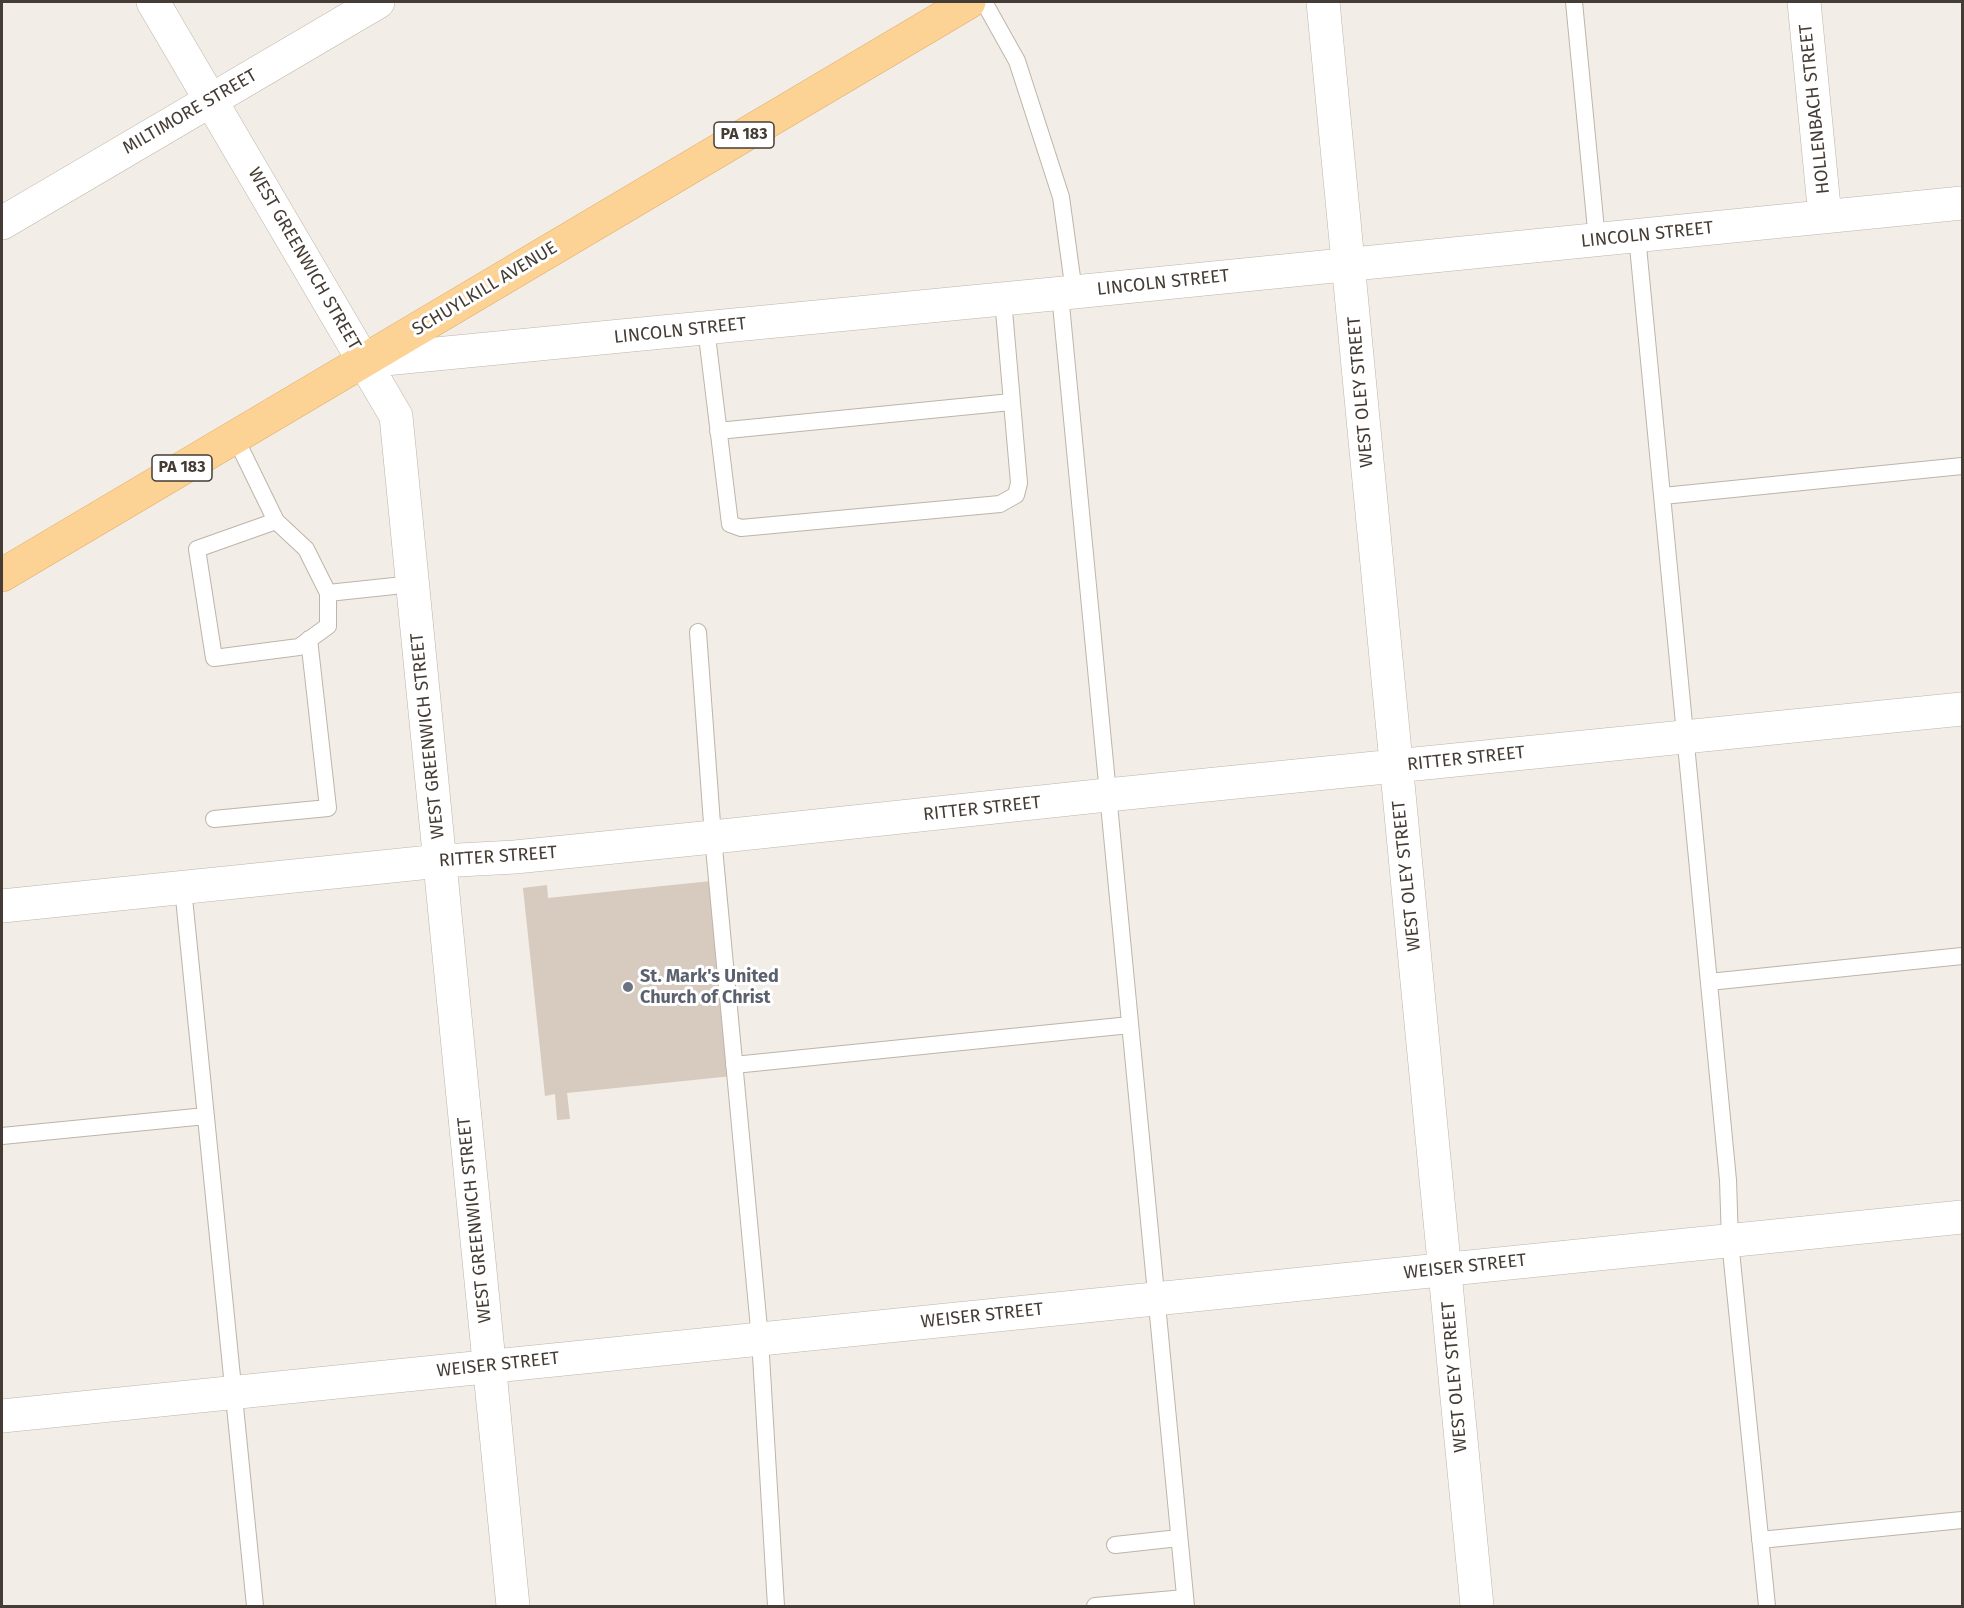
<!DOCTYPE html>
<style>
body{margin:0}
#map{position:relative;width:1964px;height:1608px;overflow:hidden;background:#f2ede6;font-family:"Fira Sans",sans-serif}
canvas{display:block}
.frame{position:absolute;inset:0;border:3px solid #453d35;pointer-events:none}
</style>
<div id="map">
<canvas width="1964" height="1608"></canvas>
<div class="frame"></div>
</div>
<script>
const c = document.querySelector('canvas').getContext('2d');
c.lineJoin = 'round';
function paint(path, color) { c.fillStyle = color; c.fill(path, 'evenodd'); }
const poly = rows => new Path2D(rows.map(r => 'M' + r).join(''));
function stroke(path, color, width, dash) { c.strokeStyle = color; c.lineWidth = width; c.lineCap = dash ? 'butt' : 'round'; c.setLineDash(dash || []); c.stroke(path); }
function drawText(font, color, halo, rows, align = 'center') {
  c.font = font + ' "Fira Sans",sans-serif'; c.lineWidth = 6; c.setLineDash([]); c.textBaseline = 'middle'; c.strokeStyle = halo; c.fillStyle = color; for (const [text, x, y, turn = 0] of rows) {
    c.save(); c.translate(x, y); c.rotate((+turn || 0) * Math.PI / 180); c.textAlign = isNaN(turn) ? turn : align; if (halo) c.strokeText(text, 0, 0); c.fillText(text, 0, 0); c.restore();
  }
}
const building = poly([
 [711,881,732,1076,567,1093,570,1119,557,1120,555,1094,545,1096,523,888,547,885,548,898]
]);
const service = poly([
 [984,2,1017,61,1061,197,1074,292],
 [1574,2,1597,240],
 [1637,236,1728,1180,1730,1241,1767,1606],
 [1060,294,1186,1606],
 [706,328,730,524,741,528,1000,504,1016,495,1019,483,1003,299],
 [718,431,1011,402],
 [235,437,276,521],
 [1663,496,1962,466],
 [328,593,306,549,276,521,197,549,214,658,299,647,328,626,328,593,413,584],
 [698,632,713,837,760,1339,776,1606],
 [214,819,328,808,309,639],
 [183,888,255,1606],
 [1709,982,1962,956],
 [734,1065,1130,1025],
 [2,1136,206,1116],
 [1760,1540,1962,1520],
 [1115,1545,1179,1538],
 [1095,1606,1185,1598]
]);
const minor = poly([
 [153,2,396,416,513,1606],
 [1323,2,1477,1606],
 [1804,2,1825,217],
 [2,223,378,2],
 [364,361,1074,292,1962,203],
 [2,906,440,861,515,857,713,837,1107,795,1962,709],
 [2,1416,1962,1217]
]);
const primary = poly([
 [2,575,969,2]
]);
const markers = [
 [628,987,6,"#6b7280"]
];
const shields = [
 [744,135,60],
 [182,468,60]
];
const shieldNames = [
 ["PA 183",744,135],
 ["PA 183",182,468]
];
const streetNames = [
 ["HOLLENBACH STREET",1815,109,-96],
 ["MILTIMORE STREET",190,112,-30],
 ["LINCOLN STREET",1647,235,-6],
 ["WEST GREENWICH STREET",304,259,60],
 ["LINCOLN STREET",1163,283,-6],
 ["SCHUYLKILL AVENUE",485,289,-31],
 ["LINCOLN STREET",680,331,-6],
 ["WEST OLEY STREET",1361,392,-95],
 ["WEST GREENWICH STREET",428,736,-96],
 ["RITTER STREET",1466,759,-6],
 ["RITTER STREET",982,809,-6],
 ["RITTER STREET",498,857,-4],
 ["WEST OLEY STREET",1407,876,-96],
 ["WEST GREENWICH STREET",475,1220,-96],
 ["WEISER STREET",1465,1267,-6],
 ["WEISER STREET",982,1316,-6],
 ["WEISER STREET",498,1365,-6],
 ["WEST OLEY STREET",1455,1377,-95]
];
const worshipNames = [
 ["St. Mark's United",640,977],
 ["Church of Christ",640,998]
];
paint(building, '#d7cabe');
stroke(service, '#beb4a8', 18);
stroke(minor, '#beb4a8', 34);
stroke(primary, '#e1ad65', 34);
stroke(service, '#fff', 16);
stroke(minor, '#fff', 33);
stroke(primary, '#fcd295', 33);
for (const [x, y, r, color] of markers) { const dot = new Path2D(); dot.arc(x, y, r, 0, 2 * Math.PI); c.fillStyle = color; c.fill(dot); stroke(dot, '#fff', 2); }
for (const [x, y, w] of shields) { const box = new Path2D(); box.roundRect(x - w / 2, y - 13, w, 26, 4.5); c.fillStyle = '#fff'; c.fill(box); stroke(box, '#453d35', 1.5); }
drawText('bold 16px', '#453d35', null, shieldNames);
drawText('18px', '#453d35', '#fff', streetNames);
drawText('bold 18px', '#5b616d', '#fff', worshipNames, 'left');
</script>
